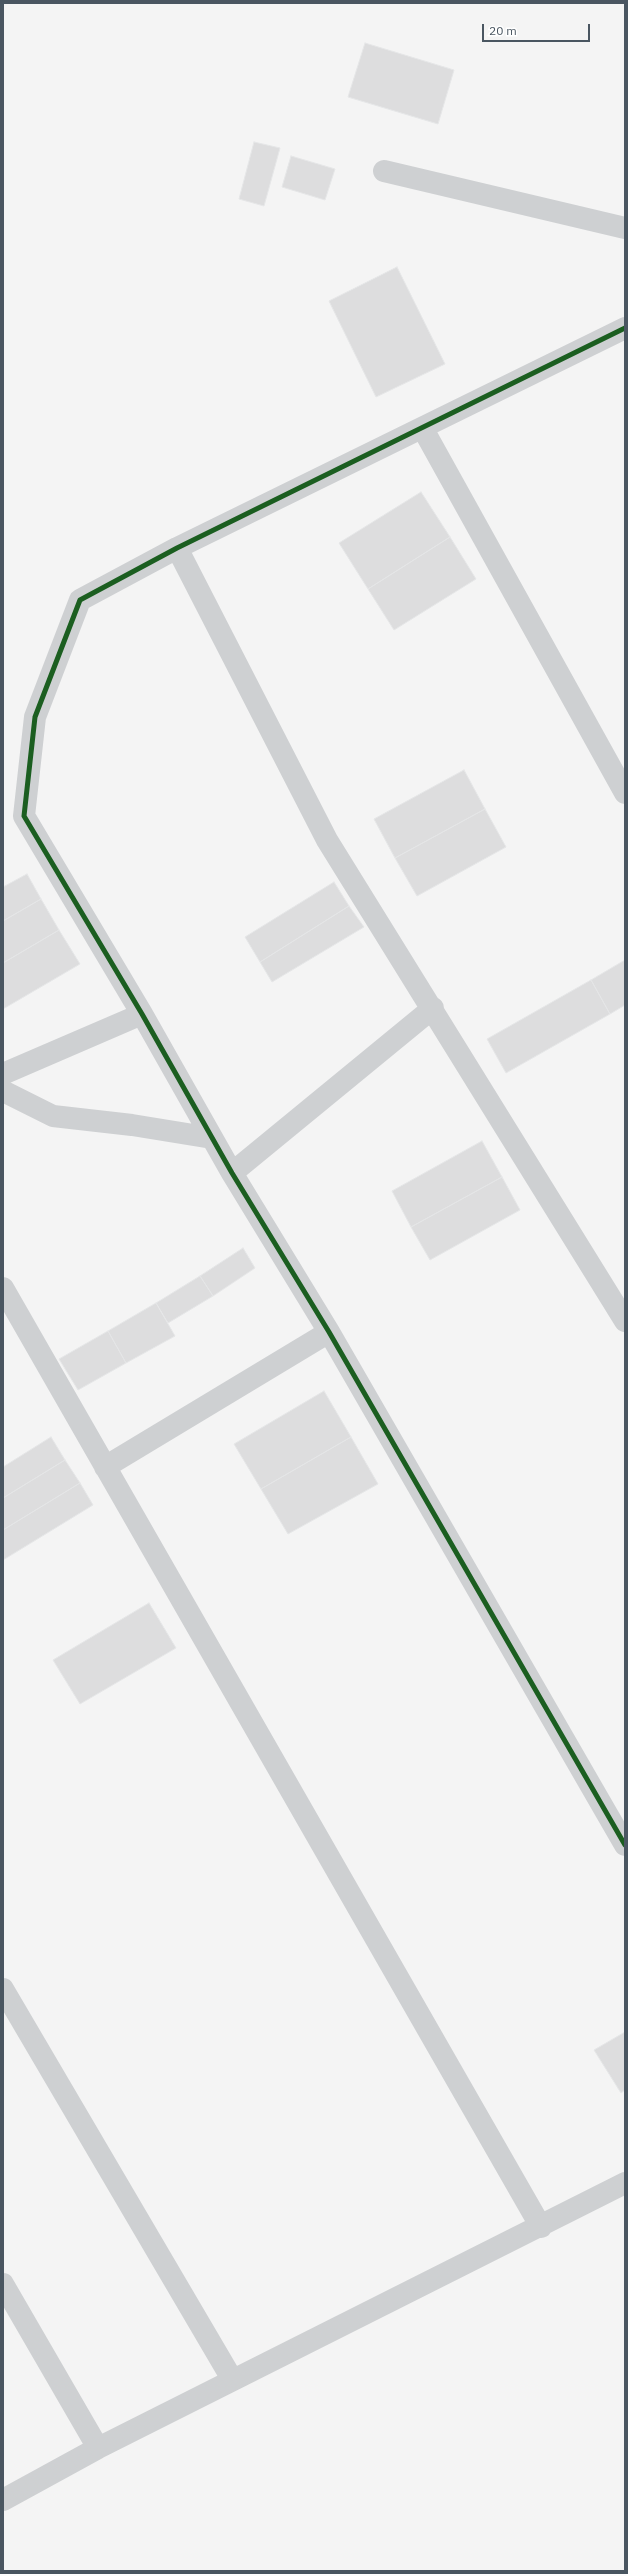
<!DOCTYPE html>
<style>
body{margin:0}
#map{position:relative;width:628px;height:2574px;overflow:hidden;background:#f4f4f4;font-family:"IBM Plex Sans",sans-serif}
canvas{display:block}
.frame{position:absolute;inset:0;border:4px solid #4a5661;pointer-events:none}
.scale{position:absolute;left:482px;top:24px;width:108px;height:18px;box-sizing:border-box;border:2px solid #4a5661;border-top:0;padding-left:5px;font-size:12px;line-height:14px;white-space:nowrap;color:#4a5661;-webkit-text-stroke:3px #fff;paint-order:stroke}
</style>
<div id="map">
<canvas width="628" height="2574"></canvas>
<div class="frame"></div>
<div class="scale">20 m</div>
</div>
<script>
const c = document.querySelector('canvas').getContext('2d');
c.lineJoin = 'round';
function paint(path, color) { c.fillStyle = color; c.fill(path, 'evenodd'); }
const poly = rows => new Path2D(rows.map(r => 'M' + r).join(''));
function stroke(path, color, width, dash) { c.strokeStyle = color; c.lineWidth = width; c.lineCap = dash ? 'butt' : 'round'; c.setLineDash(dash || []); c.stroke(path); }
const building = poly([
 [365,43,454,70,438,124,348,97,365,43],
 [254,142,280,148,264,206,239,199,254,142],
 [291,156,335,169,325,200,282,187,291,156],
 [397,267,445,364,376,397,329,301,397,267],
 [421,492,450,537,368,589,339,543,421,492],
 [450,537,476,579,394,630,368,589,450,537],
 [464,770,485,809,395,858,374,819,464,770],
 [485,809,506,847,417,896,395,858,485,809],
 [27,874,41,899,3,921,3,887,27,874],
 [334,882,349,906,260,962,245,937,334,882],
 [41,899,59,930,3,963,3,921,41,899],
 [349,906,364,927,272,982,260,962,349,906],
 [59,930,80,964,3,1009,3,963,59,930],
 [625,960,625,1005,610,1014,591,980,625,960],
 [591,980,610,1014,506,1073,487,1039,591,980],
 [482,1141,502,1177,411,1227,392,1191,482,1141],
 [502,1177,520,1210,430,1260,411,1227,502,1177],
 [243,1248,255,1268,213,1296,200,1276,243,1248],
 [200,1276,213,1296,168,1323,156,1303,200,1276],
 [156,1303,175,1336,126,1363,108,1331,156,1303],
 [108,1331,126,1363,78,1390,59,1359,108,1331],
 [324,1391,351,1437,261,1489,234,1444,324,1391],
 [51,1437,65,1460,3,1498,3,1467,51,1437],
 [351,1437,378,1484,288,1534,261,1489,351,1437],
 [65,1460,80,1483,3,1530,3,1498,65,1460],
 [80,1483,93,1505,3,1560,3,1530,80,1483],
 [149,1603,176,1648,80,1704,53,1660,149,1603],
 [625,2032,625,2090,621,2093,594,2050,625,2032]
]);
const minor = poly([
 [384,171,625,228],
 [625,328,177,548,80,600,35,717,24,816,142,1014,232,1173,329,1332,625,1845],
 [423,429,625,793],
 [177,548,327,840,625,1321],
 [3,1074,142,1014],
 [3,1091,53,1116,132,1125,212,1138],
 [232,1173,433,1008],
 [3,1288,541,2227],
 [105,1467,329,1332],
 [3,1989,232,2379],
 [3,2284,98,2448],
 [3,2500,98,2448,625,2183]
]);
const cycleway = poly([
 [625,328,177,548,80,600,35,717,24,816,142,1014,232,1173,329,1332,625,1845]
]);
paint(building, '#ddddde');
stroke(building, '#e5e6e7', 1);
stroke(minor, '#ced0d2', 22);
stroke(cycleway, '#1b5e20', 5);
</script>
